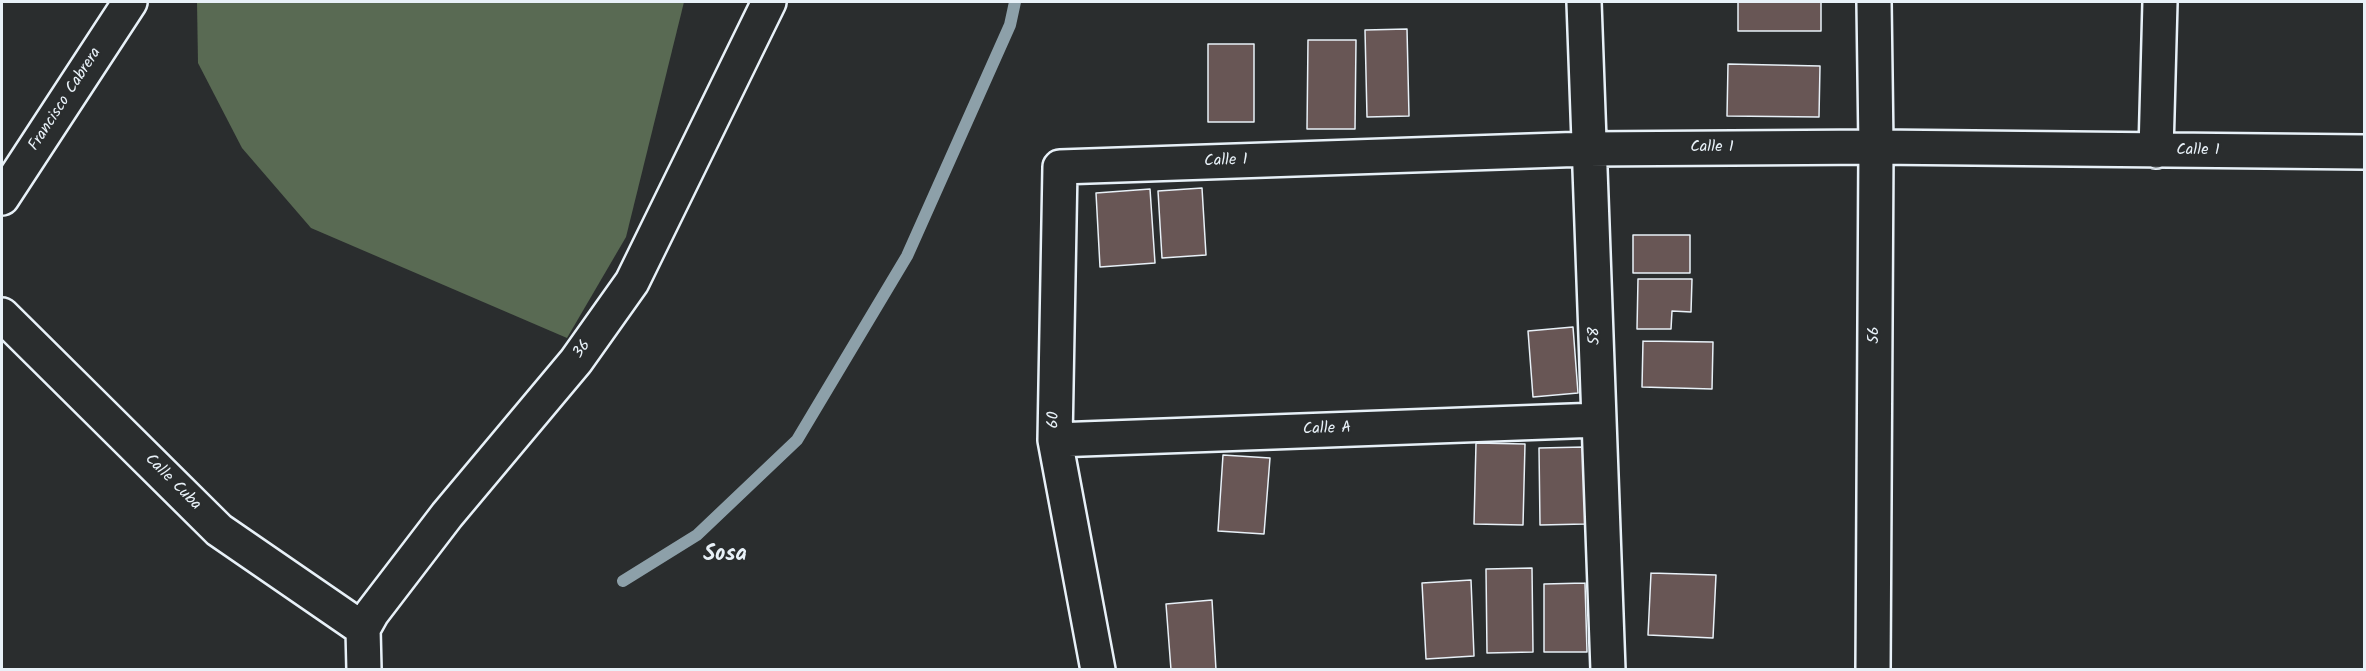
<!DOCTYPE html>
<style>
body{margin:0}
#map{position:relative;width:2366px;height:671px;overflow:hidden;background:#2a2d2e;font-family:Kalam,sans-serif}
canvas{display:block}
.frame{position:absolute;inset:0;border:3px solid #e8f1f8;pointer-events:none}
</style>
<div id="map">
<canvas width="2366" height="671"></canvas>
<div class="frame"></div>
</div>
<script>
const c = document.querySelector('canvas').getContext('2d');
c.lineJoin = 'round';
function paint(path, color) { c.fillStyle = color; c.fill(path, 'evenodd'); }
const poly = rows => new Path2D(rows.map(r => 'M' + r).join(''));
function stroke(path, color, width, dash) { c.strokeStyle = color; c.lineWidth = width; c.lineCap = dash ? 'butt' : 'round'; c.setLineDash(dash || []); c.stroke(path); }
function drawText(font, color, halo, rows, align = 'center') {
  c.font = font + ' Kalam,sans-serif'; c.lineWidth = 4.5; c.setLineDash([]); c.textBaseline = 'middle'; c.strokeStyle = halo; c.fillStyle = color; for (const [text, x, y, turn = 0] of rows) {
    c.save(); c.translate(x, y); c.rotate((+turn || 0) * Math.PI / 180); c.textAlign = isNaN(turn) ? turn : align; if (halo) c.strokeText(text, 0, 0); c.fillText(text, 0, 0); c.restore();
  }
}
const green = poly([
 [197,2,684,2,626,237,567,338,311,228,242,148,198,63]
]);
const stream = poly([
 [623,581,697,535,797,440,907,256,1010,25,1015,2]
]);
const building = poly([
 [1738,2,1821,2,1821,31,1738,31,1738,2],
 [1407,29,1409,116,1367,117,1365,30,1407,29],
 [1308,40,1356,40,1355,129,1307,129,1308,40],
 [1208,44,1254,44,1254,122,1208,122,1208,44],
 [1728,64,1820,66,1819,117,1727,116,1728,64],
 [1202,188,1206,255,1162,258,1158,191,1202,188],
 [1150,189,1155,263,1100,267,1096,193,1150,189],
 [1633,235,1690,235,1690,273,1633,273,1633,235],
 [1638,279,1692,279,1691,312,1672,311,1671,329,1637,329,1638,279],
 [1573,327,1578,393,1533,397,1528,331,1573,327],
 [1643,341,1713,342,1712,389,1642,387,1643,341],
 [1476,443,1525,444,1523,525,1474,524,1476,443],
 [1584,447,1585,524,1540,525,1539,448,1584,447],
 [1223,455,1270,458,1264,534,1218,531,1223,455],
 [1532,568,1533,652,1487,653,1486,569,1532,568],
 [1651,573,1716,575,1713,638,1648,635,1651,573],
 [1471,580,1474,656,1426,659,1422,583,1471,580],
 [1585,583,1587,652,1544,652,1544,584,1585,583],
 [1212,600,1216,670,1171,670,1166,604,1212,600]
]);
const minor = poly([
 [1584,2,1608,670],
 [2156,151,2160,2],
 [2,198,130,2],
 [2,315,219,530,363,629],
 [1055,440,1599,420],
 [364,670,363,629,372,613,447,515,576,361,632,282,769,2],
 [1098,670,1055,440,1060,167,1588,149,1876,147,2364,152],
 [1873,670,1876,147,1874,2]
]);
const streetNames = [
 ["Francisco Cabrera",66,100,-57],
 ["Calle 1",1712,148],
 ["Calle 1",2198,151],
 ["Calle 1",1226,162,-2],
 ["56",1875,335,-90],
 ["58",1596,336,-92],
 ["36",583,350,-54],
 ["60",1055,420,-89],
 ["Calle A",1327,430,-2],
 ["Calle Cuba",172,483,45]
];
const districtNames = [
 ["Sosa",725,556]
];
paint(green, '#596a53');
stroke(stream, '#8da0a9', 12);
paint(building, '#685655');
stroke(building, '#e8f1f8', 1.5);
stroke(minor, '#e8f1f8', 38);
stroke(minor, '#2a2d2e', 33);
drawText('16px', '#e8f1f8', '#2a2d2e', streetNames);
drawText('bold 22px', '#e8f1f8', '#2a2d2e', districtNames);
</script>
